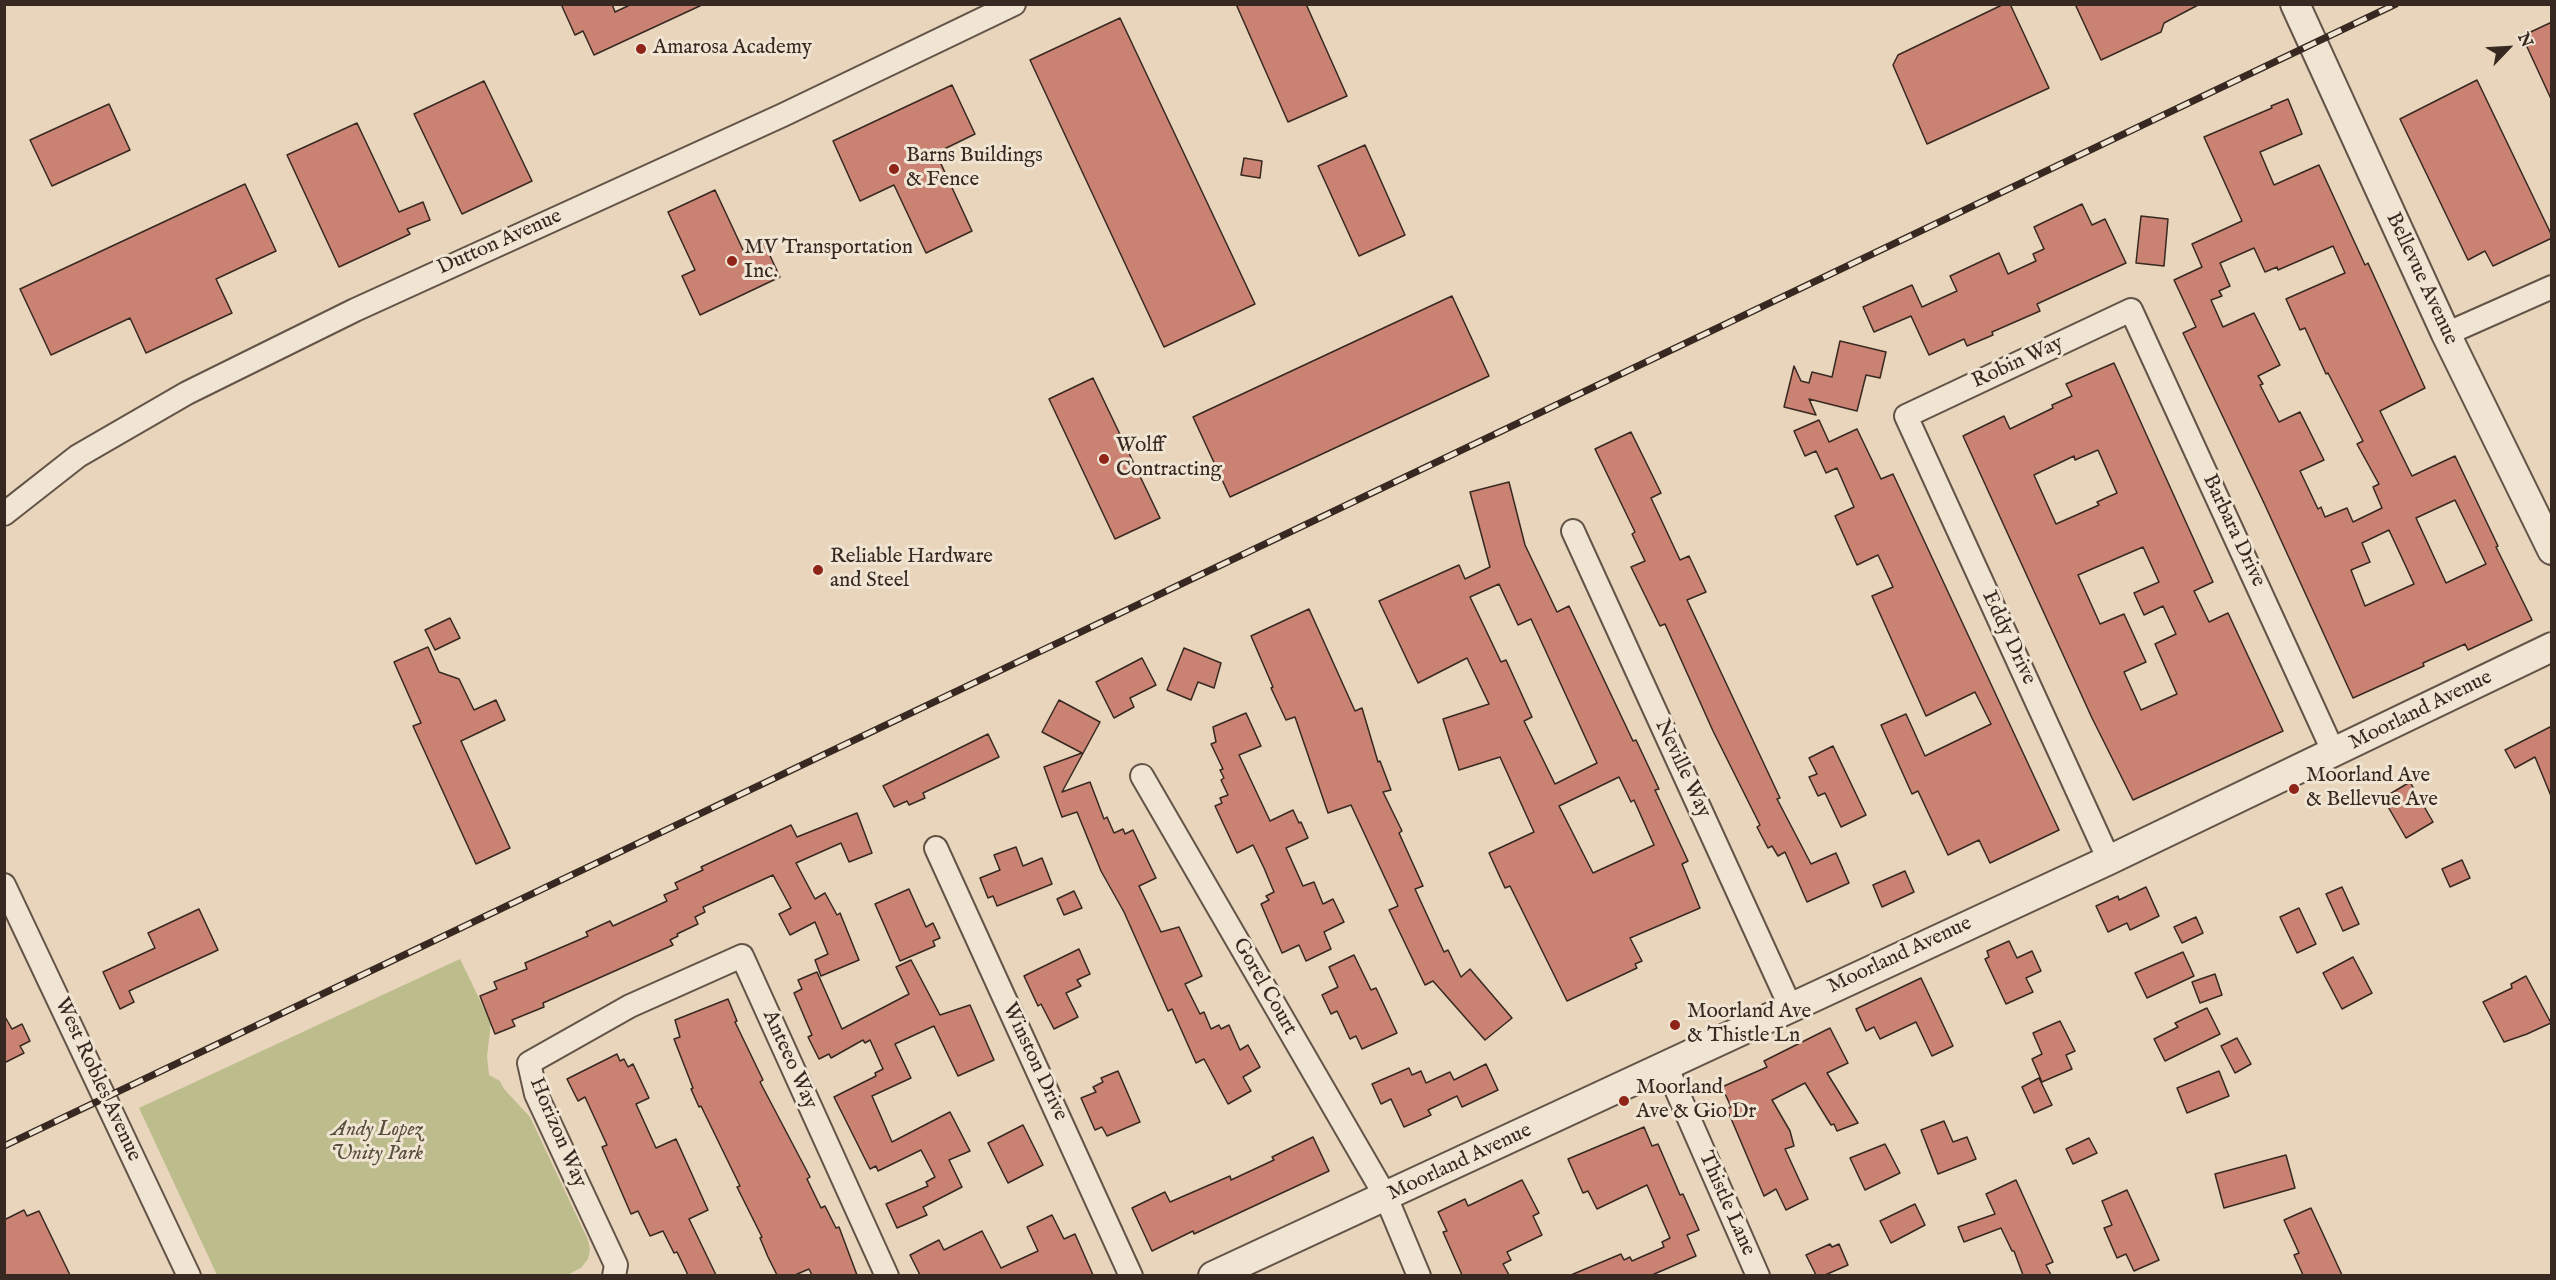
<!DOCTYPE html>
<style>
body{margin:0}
#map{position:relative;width:2556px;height:1280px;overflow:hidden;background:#e8d5bb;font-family:"IM FELL English",serif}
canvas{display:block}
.frame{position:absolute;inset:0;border:6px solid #372921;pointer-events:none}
.north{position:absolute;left:2478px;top:18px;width:60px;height:60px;-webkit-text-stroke:4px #f0e4d3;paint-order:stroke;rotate:65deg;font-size:16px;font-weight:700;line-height:24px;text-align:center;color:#372921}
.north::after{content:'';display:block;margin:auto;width:21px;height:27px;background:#372921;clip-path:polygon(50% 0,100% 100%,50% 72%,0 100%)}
</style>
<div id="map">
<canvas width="2556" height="1280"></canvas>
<div class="frame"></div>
<div class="north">N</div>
</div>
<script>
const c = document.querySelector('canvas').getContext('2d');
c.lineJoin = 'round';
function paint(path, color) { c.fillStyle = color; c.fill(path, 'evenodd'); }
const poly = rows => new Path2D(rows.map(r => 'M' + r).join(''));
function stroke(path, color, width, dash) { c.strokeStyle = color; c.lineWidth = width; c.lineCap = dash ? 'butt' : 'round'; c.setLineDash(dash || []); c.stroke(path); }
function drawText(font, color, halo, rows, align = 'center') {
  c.font = font + ' "IM FELL English",serif'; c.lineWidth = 6; c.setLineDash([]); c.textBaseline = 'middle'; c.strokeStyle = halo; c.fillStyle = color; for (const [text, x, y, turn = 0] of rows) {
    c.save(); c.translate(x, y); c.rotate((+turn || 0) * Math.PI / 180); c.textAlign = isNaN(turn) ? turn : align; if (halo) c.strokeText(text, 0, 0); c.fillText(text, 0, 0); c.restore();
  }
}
const green = poly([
 [460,959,491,1023,487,1056,489,1075,500,1081,504,1089,530,1117,588,1240,590,1250,588,1259,581,1268,565,1276,217,1275,139,1108]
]);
const building = poly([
 [561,4,612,4,615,12,632,4,704,4,594,55,583,31,575,35,561,4],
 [1236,4,1306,4,1347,96,1288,122,1236,4],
 [2004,4,2010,4,2049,88,1927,144,1893,65,1898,55,2004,4],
 [2075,4,2200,4,2164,23,2161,32,2101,60,2075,4],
 [1120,18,1255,304,1164,347,1030,60,1120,18],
 [2552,22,2552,101,2522,36,2552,22],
 [2477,80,2552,236,2552,238,2493,266,2485,251,2468,260,2400,119,2477,80],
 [484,81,532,181,462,214,414,114,484,81],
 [952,85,975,134,936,153,972,231,926,253,894,185,860,201,833,141,952,85],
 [2288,99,2302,134,2260,152,2274,185,2319,165,2365,265,2368,263,2425,388,2380,411,2412,476,2455,456,2498,546,2496,547,2532,620,2468,650,2465,644,2423,663,2424,666,2353,698,2264,503,2183,333,2196,327,2174,280,2202,267,2192,244,2242,221,2204,137,2272,108,2271,106,2288,99],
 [2333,246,2345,273,2286,299,2300,330,2305,328,2326,374,2328,373,2363,441,2357,444,2379,484,2373,487,2382,508,2353,522,2347,508,2325,517,2321,507,2318,509,2300,471,2324,460,2300,412,2279,422,2260,385,2263,384,2258,376,2280,365,2254,313,2223,327,2211,300,2222,296,2219,291,2230,286,2220,263,2254,248,2265,272,2277,267,2278,270,2333,246],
 [2455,500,2486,564,2446,583,2416,518,2455,500],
 [2389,530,2414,584,2365,606,2351,570,2370,562,2362,543,2389,530],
 [109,104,130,150,52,186,30,140,109,104],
 [357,123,399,212,423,202,430,220,407,229,410,234,339,267,287,155,357,123],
 [1365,145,1405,235,1359,256,1318,166,1365,145],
 [1244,158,1262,161,1260,178,1241,175,1244,158],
 [245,184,276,251,216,279,232,313,146,353,130,318,51,355,20,289,245,184],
 [715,190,744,252,764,243,780,277,700,315,682,276,695,270,668,212,715,190],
 [2082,204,2092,225,2105,219,2126,263,2037,304,2040,311,1992,332,1993,335,1967,346,1964,339,1929,355,1911,316,1874,332,1863,307,1912,285,1922,307,1957,291,1950,276,1999,253,2008,274,2036,261,2033,254,2044,249,2034,227,2082,204],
 [2141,216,2168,219,2164,266,2136,263,2141,216],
 [1452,296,1489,376,1230,497,1193,417,1452,296],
 [1840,341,1886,352,1880,378,1866,375,1857,411,1809,399,1816,415,1784,407,1794,366,1801,381,1809,383,1812,372,1832,377,1840,341],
 [2114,363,2213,582,2194,591,2209,622,2228,613,2283,731,2133,800,2092,718,1963,436,2004,416,2010,429,2053,408,2052,405,2072,396,2066,384,2114,363],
 [2098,450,2117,493,2097,502,2099,505,2056,524,2034,475,2074,456,2075,460,2098,450],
 [2143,547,2159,582,2134,593,2144,615,2163,606,2176,634,2155,644,2177,694,2141,710,2124,672,2146,662,2124,614,2100,624,2078,575,2143,547],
 [1093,378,1160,518,1115,539,1049,399,1093,378],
 [1819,420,1829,442,1857,429,1881,479,1893,474,2059,830,1990,863,1979,840,1948,855,1918,791,1912,794,1881,725,1906,714,1925,756,1991,724,1975,692,1926,716,1872,596,1893,587,1878,555,1857,565,1835,516,1854,507,1837,468,1826,473,1816,451,1805,456,1794,431,1819,420],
 [1631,432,1661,493,1651,498,1680,560,1689,556,1706,592,1687,600,1780,798,1777,799,1811,864,1836,853,1849,883,1807,902,1785,852,1778,856,1772,846,1768,848,1757,827,1760,825,1713,731,1665,624,1660,626,1631,567,1645,561,1632,534,1635,532,1595,449,1631,432],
 [1509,482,1525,545,1557,612,1569,606,1633,741,1636,740,1659,789,1655,790,1688,861,1682,864,1700,908,1630,938,1642,961,1635,964,1637,968,1567,1001,1510,886,1505,888,1489,853,1534,832,1500,757,1459,770,1443,719,1489,704,1467,658,1418,683,1379,601,1459,565,1465,579,1490,567,1470,492,1509,482],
 [1499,584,1518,625,1531,619,1597,763,1555,784,1524,721,1532,717,1506,660,1501,662,1470,597,1499,584],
 [1619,777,1631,802,1634,800,1654,845,1593,873,1559,806,1619,777],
 [1309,609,1355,711,1362,708,1378,762,1380,761,1391,790,1383,792,1402,831,1399,833,1423,886,1415,889,1444,952,1448,950,1461,977,1470,969,1512,1018,1485,1040,1433,981,1425,985,1389,910,1398,906,1351,805,1328,813,1295,717,1286,720,1271,688,1273,687,1251,636,1309,609],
 [450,618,460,638,435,650,425,630,450,618],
 [428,647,439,672,459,679,474,710,496,700,505,720,461,741,510,848,476,864,413,726,421,723,394,662,428,647],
 [1184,648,1221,663,1214,688,1198,682,1191,700,1167,690,1184,648],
 [1142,658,1156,685,1130,698,1134,707,1114,718,1096,682,1142,658],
 [1059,700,1100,722,1062,792,1090,782,1104,819,1107,817,1114,833,1123,829,1125,834,1133,830,1156,878,1139,886,1161,932,1179,927,1202,976,1185,984,1200,1014,1204,1012,1211,1029,1219,1025,1221,1029,1229,1025,1240,1050,1248,1045,1260,1067,1243,1077,1251,1091,1228,1104,1204,1059,1196,1063,1172,1009,1168,1011,1124,912,1101,871,1077,812,1062,817,1044,767,1082,753,1042,732,1059,700],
 [1246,713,1261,746,1239,755,1270,821,1293,810,1299,823,1301,822,1308,838,1286,848,1303,886,1314,882,1323,904,1333,899,1344,922,1324,932,1331,949,1306,961,1299,945,1282,953,1261,904,1269,900,1266,896,1274,892,1264,868,1253,845,1237,853,1215,806,1222,803,1220,798,1228,795,1221,780,1224,778,1220,770,1223,769,1211,744,1216,742,1213,727,1246,713],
 [2552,726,2552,796,2551,796,2535,757,2515,768,2505,750,2552,726],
 [988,734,999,757,923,793,925,798,909,805,907,801,894,807,883,786,988,734],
 [1833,746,1866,815,1841,827,1825,793,1818,796,1809,777,1817,774,1809,758,1833,746],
 [2410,782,2433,822,2406,838,2383,798,2410,782],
 [857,813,872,853,849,862,841,843,796,863,815,899,825,893,837,915,840,913,859,960,821,976,815,960,828,954,815,922,790,935,779,914,791,908,773,875,703,907,705,912,695,917,698,924,677,934,678,936,670,940,673,945,543,1003,544,1007,512,1020,515,1026,495,1034,480,996,497,989,494,982,527,969,525,963,588,936,586,932,610,921,613,926,667,901,664,895,678,889,675,883,703,870,701,867,791,825,797,837,857,813],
 [1016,847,1023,866,1042,858,1052,884,997,906,993,896,988,898,980,878,1000,870,994,855,1016,847],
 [2462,860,2470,878,2450,887,2442,869,2462,860],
 [1905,871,1914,892,1882,907,1873,885,1905,871],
 [2146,887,2159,916,2130,930,2127,923,2108,932,2096,906,2118,896,2119,900,2146,887],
 [2342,887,2359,924,2343,931,2326,894,2342,887],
 [909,889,926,927,933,923,940,938,933,941,935,946,900,961,875,904,909,889],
 [1074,891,1082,908,1064,915,1057,899,1074,891],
 [2299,908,2316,944,2297,953,2280,917,2299,908],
 [199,909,218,950,129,991,134,1002,120,1009,103,972,155,948,148,933,199,909],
 [2196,917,2203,933,2182,943,2174,927,2196,917],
 [2009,941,2017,958,2032,951,2041,971,2026,978,2033,992,2006,1004,1985,959,1989,957,1987,951,2009,941],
 [1079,949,1090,974,1077,980,1081,986,1066,993,1078,1017,1054,1029,1041,1004,1038,1006,1024,976,1079,949],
 [2183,952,2194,976,2147,998,2135,973,2183,952],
 [1354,955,1371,990,1376,988,1397,1033,1362,1049,1356,1036,1350,1039,1337,1011,1331,1014,1322,995,1338,987,1329,967,1354,955],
 [2353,957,2372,993,2342,1009,2323,973,2353,957],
 [911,960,940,1015,970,1005,994,1060,958,1076,934,1026,895,1044,911,1078,872,1096,892,1142,950,1112,970,1151,949,1160,962,1187,923,1207,927,1215,897,1228,886,1204,928,1186,926,1182,935,1177,921,1150,878,1171,876,1166,870,1169,834,1097,876,1076,875,1073,883,1069,870,1040,865,1043,863,1040,831,1058,829,1054,819,1059,808,1037,812,1035,794,993,802,989,798,980,817,972,842,1029,909,994,896,967,911,960],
 [2215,974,2222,995,2200,1003,2192,982,2215,974],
 [2526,976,2551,1023,2527,1034,2504,1042,2483,1002,2512,988,2511,984,2526,976],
 [1921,978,1953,1046,1932,1056,1916,1022,1880,1039,1874,1027,1866,1031,1856,1009,1921,978],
 [728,999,737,1021,735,1022,763,1080,760,1082,810,1177,807,1179,821,1208,825,1206,836,1228,839,1227,857,1275,812,1275,809,1269,795,1275,777,1275,768,1257,760,1238,762,1237,737,1187,740,1186,701,1106,699,1107,691,1089,693,1088,674,1039,680,1037,675,1020,728,999],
 [2207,1008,2220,1034,2165,1061,2154,1039,2178,1027,2175,1023,2207,1008],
 [4,1015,12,1029,22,1024,30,1041,20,1046,24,1053,4,1063,4,1015],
 [2060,1021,2075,1051,2066,1055,2072,1069,2042,1082,2032,1059,2042,1054,2033,1033,2060,1021],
 [1830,1028,1848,1063,1827,1073,1858,1123,1837,1131,1834,1124,1831,1125,1805,1083,1772,1100,1790,1131,1794,1146,1785,1149,1808,1199,1786,1210,1776,1189,1764,1196,1727,1109,1731,1107,1722,1087,1767,1067,1764,1061,1830,1028],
 [2237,1038,2251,1064,2235,1073,2221,1046,2237,1038],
 [617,1054,620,1061,624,1059,628,1067,633,1064,649,1098,636,1104,656,1148,676,1139,708,1210,689,1219,716,1275,688,1275,677,1252,674,1253,663,1231,650,1236,638,1211,631,1214,602,1147,607,1145,585,1097,578,1101,567,1079,617,1054],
 [1486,1064,1498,1090,1462,1107,1457,1096,1428,1110,1431,1115,1404,1127,1391,1099,1381,1104,1372,1084,1409,1068,1412,1075,1421,1071,1426,1083,1450,1072,1454,1080,1486,1064],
 [1118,1071,1140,1122,1107,1136,1102,1127,1095,1130,1081,1098,1096,1092,1093,1087,1103,1082,1101,1078,1118,1071],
 [2219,1071,2229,1096,2187,1113,2177,1088,2219,1071],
 [2039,1078,2052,1105,2034,1113,2022,1087,2039,1078],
 [1944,1121,1953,1142,1967,1137,1976,1159,1938,1174,1921,1130,1944,1121],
 [1023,1125,1043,1165,1008,1183,988,1143,1023,1125],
 [1644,1127,1652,1146,1658,1144,1680,1195,1683,1194,1699,1230,1687,1235,1696,1256,1652,1275,1571,1275,1621,1254,1624,1260,1630,1257,1632,1261,1664,1247,1662,1242,1670,1238,1647,1185,1597,1209,1588,1191,1583,1193,1568,1159,1644,1127],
 [1313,1137,1329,1171,1194,1234,1193,1231,1152,1251,1132,1208,1165,1192,1170,1202,1230,1176,1231,1180,1274,1160,1272,1157,1313,1137],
 [2089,1138,2097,1153,2073,1164,2066,1149,2089,1138],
 [1885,1144,1900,1173,1865,1190,1850,1158,1885,1144],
 [2286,1155,2295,1188,2224,1208,2215,1174,2286,1155],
 [1522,1180,1539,1213,1533,1216,1542,1235,1507,1252,1511,1260,1503,1264,1509,1275,1462,1275,1443,1232,1447,1231,1438,1212,1465,1199,1468,1206,1522,1180],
 [2016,1180,2053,1262,2046,1265,2051,1275,2023,1275,2014,1251,2012,1251,2001,1228,1964,1242,1958,1227,1995,1214,1986,1194,2016,1180],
 [2127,1190,2159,1260,2134,1271,2126,1254,2117,1258,2104,1228,2112,1225,2102,1201,2127,1190],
 [1915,1204,1925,1225,1891,1243,1880,1221,1915,1204],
 [2311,1208,2342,1275,2303,1275,2294,1255,2299,1253,2284,1220,2311,1208],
 [24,1210,27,1216,39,1211,70,1275,4,1275,4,1220,24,1210],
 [1052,1215,1064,1239,1075,1234,1093,1275,920,1275,910,1255,939,1240,944,1250,982,1231,1001,1268,1038,1251,1027,1227,1052,1215],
 [1830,1244,1832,1247,1839,1244,1848,1265,1825,1275,1816,1275,1806,1255,1830,1244]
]);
const minor = poly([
 [2446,334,2552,287],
 [4,514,78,456,187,393,355,310,783,115,1014,4],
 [1573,531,1790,1006],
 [1142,776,1386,1197,1419,1276],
 [936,848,1131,1276],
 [2109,860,1906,416,2131,310,2334,753],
 [4,885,189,1276],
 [1666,1066,1758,1276],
 [614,1276,616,1265,536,1094,529,1063,630,1006,742,956,887,1276]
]);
const tertiary = poly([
 [2295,4,2446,334,2552,550],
 [1213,1276,2109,860,2552,647]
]);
const rail = poly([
 [4,1146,2396,4]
]);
const markers = [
 [641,49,6,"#8f2418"],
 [894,169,6,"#8f2418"],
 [732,261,6,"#8f2418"],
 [1104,459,6,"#8f2418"],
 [818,570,6,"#8f2418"],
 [2294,789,6,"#8f2418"],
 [1675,1025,6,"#8f2418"],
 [1624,1101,6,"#8f2418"]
];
const poiNames = [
 ["Amarosa Academy",653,49],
 ["Barns Buildings",906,157],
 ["& Fence",906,181],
 ["MV Transportation",744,249],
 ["Inc.",744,273],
 ["Wolff",1116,447],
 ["Contracting",1116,471],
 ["Reliable Hardware",830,558],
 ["and Steel",830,582],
 ["Moorland Ave",2306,777],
 ["& Bellevue Ave",2306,801],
 ["Moorland Ave",1687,1013],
 ["& Thistle Ln",1687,1037],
 ["Moorland",1636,1089],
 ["Ave & Gio Dr",1636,1113]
];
const streetNames = [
 ["Dutton Avenue",500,243,-24],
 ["Bellevue Avenue",2421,279,65],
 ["Robin Way",2018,363,-25],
 ["Barbara Drive",2233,531,65],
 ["Eddy Drive",2008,638,65],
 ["Moorland Avenue",2421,711,-26],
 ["Neville Way",1682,769,65],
 ["Moorland Avenue",1900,956,-25],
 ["Gorel Court",1264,987,60],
 ["Anteeo Way",789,1060,66],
 ["Winston Drive",1034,1062,65],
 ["West Robles Avenue",97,1080,65],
 ["Horizon Way",557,1133,67],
 ["Moorland Avenue",1460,1163,-25],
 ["Thistle Lane",1726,1204,66]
];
const parkNames = [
 ["Andy Lopez",377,1131],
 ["Unity Park",377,1155]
];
paint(green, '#bcbc8c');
paint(building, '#ca8373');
stroke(building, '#372921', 1.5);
stroke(minor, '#635448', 26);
stroke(tertiary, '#635448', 32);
stroke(minor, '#f0e4d3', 22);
stroke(tertiary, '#f0e4d3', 28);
stroke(rail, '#372921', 7);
stroke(rail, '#f0e4d3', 4.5, [14]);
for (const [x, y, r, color] of markers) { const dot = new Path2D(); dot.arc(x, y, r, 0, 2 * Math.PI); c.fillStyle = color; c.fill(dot); stroke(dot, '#f0e4d3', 2); }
drawText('21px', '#372921', '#f0e4d3', poiNames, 'left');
drawText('21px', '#372921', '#f0e4d3', streetNames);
drawText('italic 21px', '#584e3c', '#f0e4d3', parkNames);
</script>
